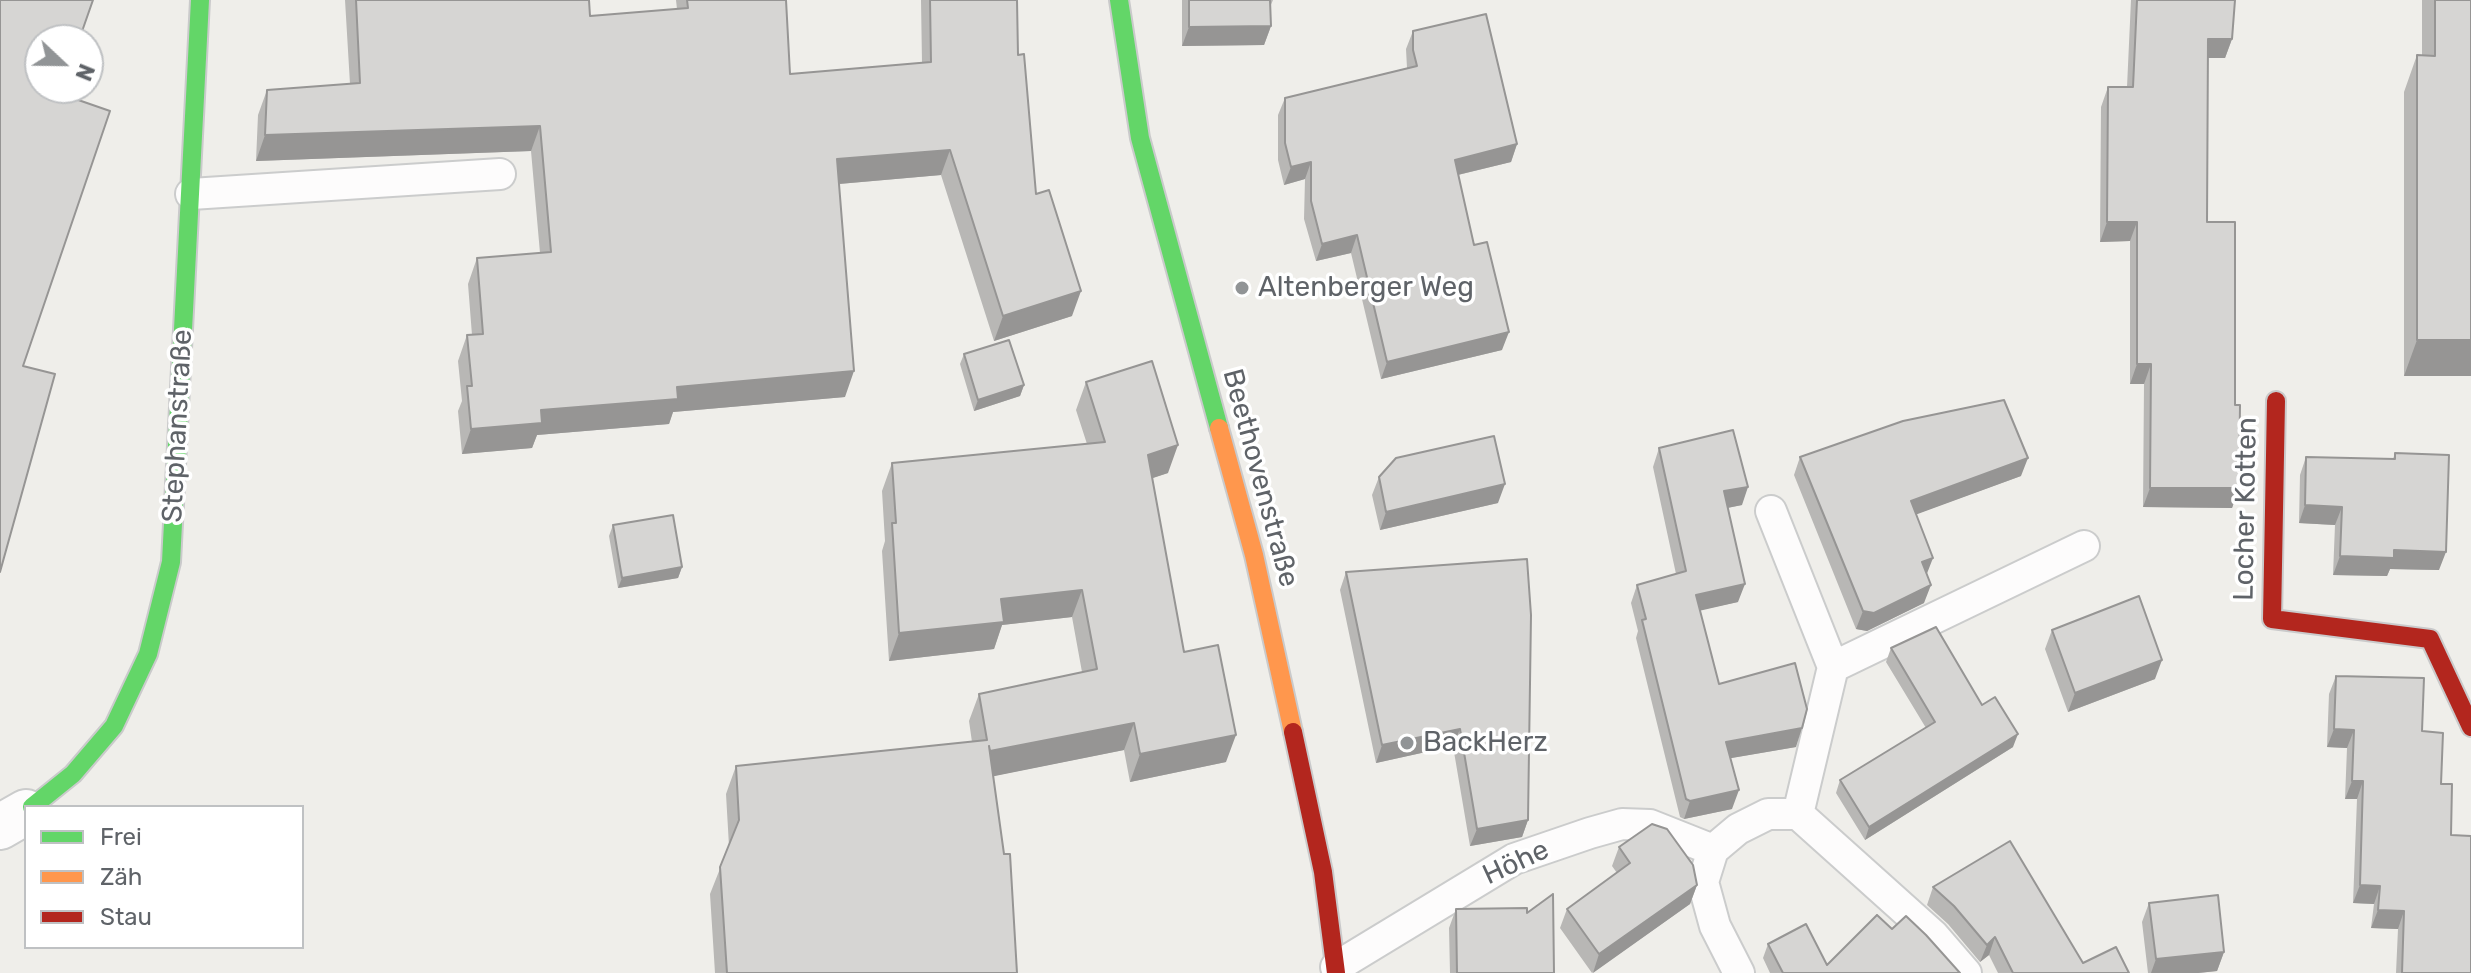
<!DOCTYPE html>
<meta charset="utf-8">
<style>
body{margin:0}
#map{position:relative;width:2471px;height:973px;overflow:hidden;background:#efeeea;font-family:Rubik,sans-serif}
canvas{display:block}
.legend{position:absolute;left:24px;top:805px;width:280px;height:144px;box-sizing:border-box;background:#fff;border:2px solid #bfc1c3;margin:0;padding:10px 14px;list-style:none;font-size:24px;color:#5f6368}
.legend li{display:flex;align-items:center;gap:16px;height:40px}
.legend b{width:40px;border:2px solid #bfc1c3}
.north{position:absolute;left:24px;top:24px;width:80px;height:80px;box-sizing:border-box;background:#fff;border:2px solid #bfc1c3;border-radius:50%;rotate:112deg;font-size:22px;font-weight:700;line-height:32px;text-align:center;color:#5f6368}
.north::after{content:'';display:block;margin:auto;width:28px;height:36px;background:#919496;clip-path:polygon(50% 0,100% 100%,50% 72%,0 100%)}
</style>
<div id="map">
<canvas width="2471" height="973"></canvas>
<ul class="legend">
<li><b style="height:10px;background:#63d668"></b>Frei</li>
<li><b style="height:10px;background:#ff974d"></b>Zäh</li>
<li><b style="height:10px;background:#b3261e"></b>Stau</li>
</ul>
<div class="north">N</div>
</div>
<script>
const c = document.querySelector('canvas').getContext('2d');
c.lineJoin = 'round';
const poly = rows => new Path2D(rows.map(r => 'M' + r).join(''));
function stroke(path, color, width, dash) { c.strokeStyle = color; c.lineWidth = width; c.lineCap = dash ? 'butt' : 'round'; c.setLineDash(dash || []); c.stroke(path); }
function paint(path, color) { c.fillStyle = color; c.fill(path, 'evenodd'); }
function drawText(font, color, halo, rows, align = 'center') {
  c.font = font + ' Rubik,sans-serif'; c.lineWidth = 7; c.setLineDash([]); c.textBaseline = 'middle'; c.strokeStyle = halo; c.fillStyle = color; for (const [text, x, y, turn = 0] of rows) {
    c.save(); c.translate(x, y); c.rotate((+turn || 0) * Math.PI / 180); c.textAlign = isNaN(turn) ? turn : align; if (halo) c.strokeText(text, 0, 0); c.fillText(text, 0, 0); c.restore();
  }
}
const lane = poly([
 [191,194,500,174],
 [1771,511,1833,667,1798,814],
 [1833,667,2084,546],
 [1336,967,1514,859,1590,833,1622,824,1650,825,1713,850],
 [1739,973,1715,926,1703,882,1713,850,1738,829,1768,814,1798,814,1934,936,1966,973]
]);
const street = poly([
 [0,827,26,812]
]);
const fast = poly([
 [1119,0,1140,138,1219,428],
 [32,807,73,774,114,726,148,654,171,562,200,0]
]);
const slow = poly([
 [1219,428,1254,555,1293,732]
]);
const jam = poly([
 [2276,401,2272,619,2430,639,2471,727],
 [1293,732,1323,872,1336,973]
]);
const wall = poly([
 [345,0,589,0,590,16,677,9,676,0,786,0,790,74,922,63,921,0,1017,0,1018,55,1036,194,1072,316,994,341,941,175,839,184,845,397,673,412,669,424,537,435,532,448,462,454,458,411,462,401,458,361,467,335,472,335,468,284,477,258,540,253,531,151,256,161,258,115,267,90,350,84],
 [1182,0,1273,0,1270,7,1271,26,1264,45,1182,46],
 [2131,0,2235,0,2232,39,2225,58,2208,58,2207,222,2235,405,2239,488,2232,508,2143,507,2144,384,2130,384,2130,241,2100,242,2101,107,2108,87,2127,87],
 [2422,0,2471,0,2471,376,2404,376,2404,92,2417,55,2422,56],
 [1413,31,1517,144,1511,162,1458,175,1474,245,1502,350,1381,379,1351,253,1316,261,1304,219,1305,179,1284,185,1278,160,1278,115,1285,98,1407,68,1406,49],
 [964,354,1024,385,1020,396,974,411,960,364],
 [1086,382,1168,473,1152,478,1184,652,1226,762,1130,782,1124,750,993,776,1017,973,715,973,710,894,729,846,726,794,736,766,972,742,969,721,979,694,1082,672,1072,617,1002,625,994,649,889,661,882,551,885,541,882,491,892,463,1087,444,1076,410],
 [1659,448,1742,505,1727,508,1738,602,1700,610,1719,684,1796,747,1731,758,1732,809,1684,819,1680,817,1636,638,1638,631,1631,603,1637,585,1676,574,1653,467],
 [2395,453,2439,570,2390,569,2387,576,2333,575,2335,525,2299,523,2300,475,2306,457,2393,459],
 [1800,457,2021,476,1916,514,1927,575,1924,603,1867,631,1856,629,1794,475],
 [1379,477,1498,503,1380,530,1372,495],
 [613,525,682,567,678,578,618,588,609,536],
 [1346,572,1528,820,1522,837,1470,846,1453,746,1376,763,1340,590],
 [2052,630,2155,679,2068,712,2045,649],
 [1891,648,1982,705,2013,747,1865,840,1836,793,1840,780,1926,728,1886,662],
 [2336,676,2422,731,2441,784,2451,835,2471,973,2396,973,2398,929,2371,928,2374,904,2353,903,2357,799,2345,799,2347,748,2327,747,2329,694],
 [1619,847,1697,885,1690,904,1592,973,1560,928,1567,909,1617,873,1612,866],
 [1933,887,2083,963,2129,973,1998,973,1989,955,1980,962,1948,924,1927,905],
 [2149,903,2224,952,2217,971,2198,973,2148,973,2142,922],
 [1456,909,1527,913,1554,973,1450,973,1449,928],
 [1892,929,1960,973,1770,973,1763,958,1768,944,1827,965]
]);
const shadedWall = poly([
 [1271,26,1264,45,1182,46,1189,27],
 [2208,39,2232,39,2225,58,2201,58],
 [540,126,531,151,256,161,265,135],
 [1517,144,1511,162,1449,177,1455,160],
 [950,150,941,175,827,185,837,159],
 [1311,162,1305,179,1284,185,1291,167],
 [2107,222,2137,222,2130,241,2100,242],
 [1357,235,1351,253,1316,261,1322,244],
 [1081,291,1072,316,994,341,1003,316],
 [1509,332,1502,350,1381,379,1387,362],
 [2417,340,2471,340,2471,376,2404,376],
 [2137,364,2151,364,2144,384,2130,384],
 [854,371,845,397,673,412,669,424,537,435,532,448,462,454,471,429,541,410,677,387],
 [1024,385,1020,396,974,411,978,400],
 [1178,445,1168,473,1138,483,1148,455],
 [2028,458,2021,476,1904,519,1911,501],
 [1505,484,1498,503,1380,530,1386,512],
 [1748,487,1742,505,1717,510,1724,491],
 [2150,488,2239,488,2232,508,2143,507],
 [2305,505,2342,507,2335,525,2299,523],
 [2394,550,2446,552,2439,570,2390,569,2387,576,2333,575,2340,556],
 [1933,558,1926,576,1922,562],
 [682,567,678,578,618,588,622,578],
 [1745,584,1738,602,1690,613,1696,595],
 [1931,585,1924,603,1867,631,1856,629,1863,611],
 [1082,590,1072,617,1002,625,994,649,889,661,899,633,1001,599],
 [2162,660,2155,679,2068,712,2075,693],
 [1134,723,1124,750,980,779,990,751],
 [1802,728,1796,747,1720,760,1726,742],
 [1460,729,1453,746,1376,763,1382,745],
 [2334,729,2354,730,2347,748,2327,747],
 [2018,734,2013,747,1865,840,1869,827],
 [1236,735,1226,762,1130,782,1140,754],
 [2352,781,2363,781,2357,799,2345,799],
 [1739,790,1732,809,1684,819,1690,801],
 [1528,820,1522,837,1470,846,1477,829],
 [1697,885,1690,904,1593,973,1599,954],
 [2360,885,2380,886,2374,904,2353,903],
 [2378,910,2404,911,2398,929,2371,928],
 [1995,937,1989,955,1980,962,1987,945],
 [2224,952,2217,971,2198,973,2151,973,2156,959]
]);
const building = poly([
 [0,0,93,0,79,40,40,40,40,88,63,88,61,94,110,111,23,366,55,374,0,572,0,0],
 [356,0,589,0,590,16,688,8,687,0,786,0,790,74,931,62,930,0,1017,0,1018,55,1024,54,1036,194,1049,190,1081,291,1003,316,950,150,837,159,854,371,677,387,678,399,541,410,542,423,471,429,467,386,472,386,467,335,483,334,477,258,551,252,540,126,265,135,267,90,360,83,356,0],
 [1189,0,1270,0,1271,26,1189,27,1189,0],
 [2137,0,2235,0,2232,39,2208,39,2207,222,2235,222,2235,405,2240,405,2239,488,2150,488,2151,364,2137,364,2137,222,2107,222,2108,87,2133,87,2137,0],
 [2435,0,2471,0,2471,340,2417,340,2417,55,2435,56,2435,0],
 [1486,14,1517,144,1455,160,1474,245,1487,242,1509,332,1387,362,1357,235,1322,244,1311,201,1311,162,1291,167,1285,143,1285,98,1417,66,1413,50,1413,31,1486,14],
 [1009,340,1024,385,978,400,964,354,1009,340],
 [1152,361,1178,445,1148,455,1184,652,1218,645,1236,735,1140,754,1134,723,990,751,989,746,1004,854,1010,854,1017,973,727,973,720,867,739,820,736,766,987,740,979,694,1097,669,1082,590,1001,599,1004,622,899,633,892,523,896,523,892,463,1105,442,1086,382,1152,361],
 [2004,400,2028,458,1911,501,1933,558,1922,562,1931,585,1874,613,1863,611,1800,457,1903,421,2004,400],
 [1733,430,1748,487,1724,491,1745,584,1696,595,1719,684,1795,663,1807,709,1802,728,1726,742,1739,790,1690,801,1686,799,1642,620,1646,619,1637,585,1686,571,1659,448,1733,430],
 [1494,436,1505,484,1386,512,1379,477,1396,458,1494,436],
 [2395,453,2449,455,2446,552,2394,550,2394,558,2340,556,2342,507,2305,505,2306,457,2395,459,2395,453],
 [673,515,682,567,622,578,613,525,673,515],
 [1527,559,1531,615,1528,820,1477,829,1460,729,1382,745,1346,572,1527,559],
 [2139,596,2162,660,2075,693,2052,630,2139,596],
 [1936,627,1982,705,1995,697,2018,734,1869,827,1840,780,1935,722,1891,648,1936,627],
 [2336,676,2424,678,2422,731,2443,733,2441,784,2452,784,2451,835,2471,836,2471,973,2402,973,2404,911,2378,910,2380,886,2360,885,2363,781,2352,781,2354,730,2334,729,2336,676],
 [1652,824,1667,829,1693,865,1697,885,1599,954,1567,909,1630,863,1619,847,1652,824],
 [2010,841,2083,963,2116,947,2129,973,2013,973,1995,937,1987,945,1954,906,1933,887,2010,841],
 [1553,894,1554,973,1457,973,1456,909,1527,908,1527,913,1553,894],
 [2218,895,2224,952,2156,959,2149,903,2218,895],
 [1877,915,1892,929,1906,916,1926,935,1960,973,1783,973,1768,944,1806,924,1827,965,1877,915]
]);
const markers = [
 [1242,288,8,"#919496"],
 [1407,743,8,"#919496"]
];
const poiNames = [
 ["Altenberger Weg",1258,288],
 ["BackHerz",1423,743]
];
const streetNames = [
 ["Stephanstraße",178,426,-87],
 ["Beethovenstraße",1260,478,75],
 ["Locher Kotten",2246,509,-89],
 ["Höhe",1516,863,-25]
];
stroke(lane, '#cbcccc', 34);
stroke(street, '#cbcccc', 48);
stroke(fast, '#cacacb', 22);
stroke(slow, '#cacacb', 22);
stroke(jam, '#cacacb', 22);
stroke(lane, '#fdfcfc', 30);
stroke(street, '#fdfcfc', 44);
stroke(fast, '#63d668', 18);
stroke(slow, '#ff974d', 18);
stroke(jam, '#b3261e', 18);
paint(wall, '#b8b7b5');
paint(shadedWall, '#969594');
paint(building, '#d6d5d3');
stroke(building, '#969594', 2);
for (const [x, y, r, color] of markers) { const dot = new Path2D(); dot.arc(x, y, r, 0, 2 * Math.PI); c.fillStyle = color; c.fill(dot); stroke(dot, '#fff', 3); }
drawText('28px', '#5f6368', '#fff', poiNames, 'left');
drawText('28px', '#5f6368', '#fff', streetNames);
</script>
